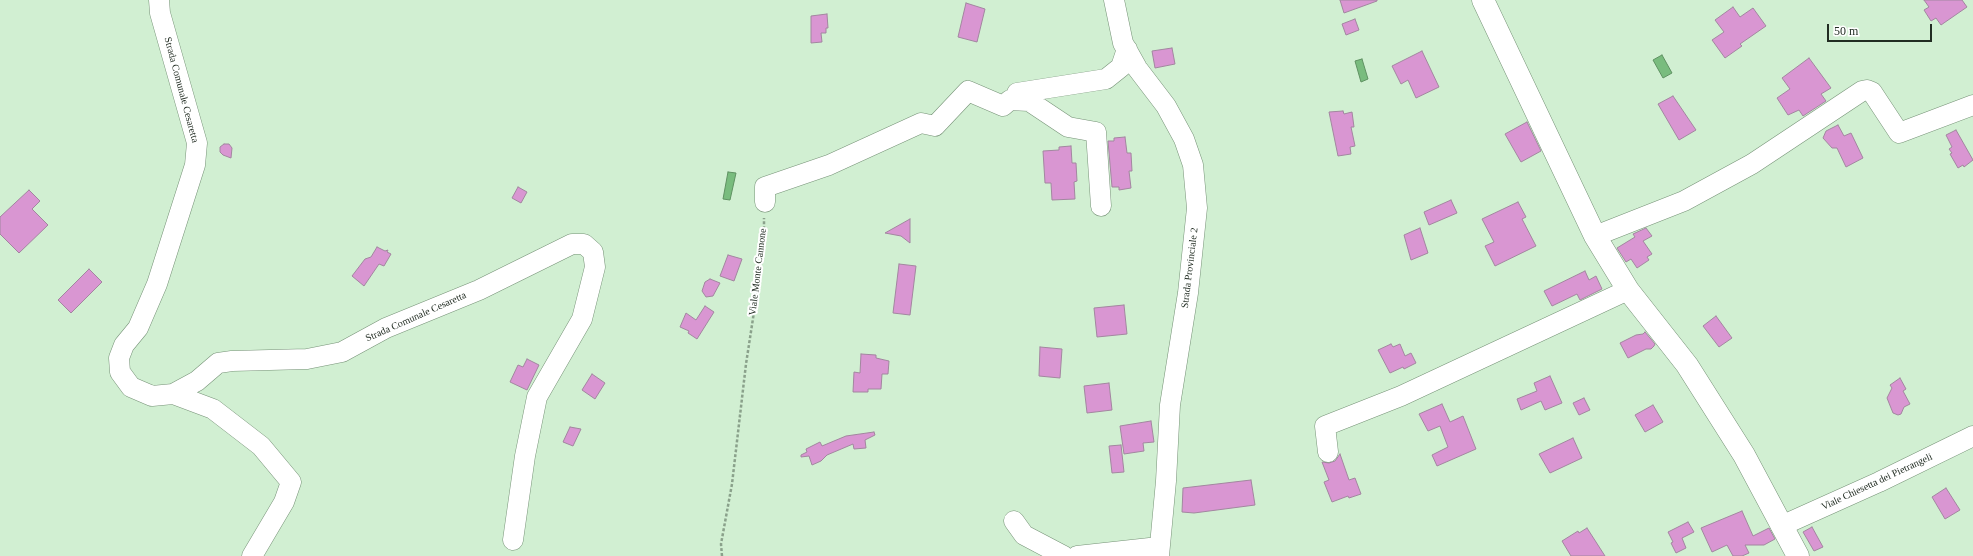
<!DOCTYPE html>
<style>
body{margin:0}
#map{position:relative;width:1973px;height:556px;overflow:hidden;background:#d1efd2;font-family:"Times New Roman",serif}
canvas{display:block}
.scale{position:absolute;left:1827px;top:24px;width:105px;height:18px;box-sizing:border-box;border:2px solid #212c22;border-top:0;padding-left:5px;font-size:12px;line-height:14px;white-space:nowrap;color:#212c22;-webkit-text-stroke:3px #fff;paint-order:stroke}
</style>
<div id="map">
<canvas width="1973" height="556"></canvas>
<div class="scale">50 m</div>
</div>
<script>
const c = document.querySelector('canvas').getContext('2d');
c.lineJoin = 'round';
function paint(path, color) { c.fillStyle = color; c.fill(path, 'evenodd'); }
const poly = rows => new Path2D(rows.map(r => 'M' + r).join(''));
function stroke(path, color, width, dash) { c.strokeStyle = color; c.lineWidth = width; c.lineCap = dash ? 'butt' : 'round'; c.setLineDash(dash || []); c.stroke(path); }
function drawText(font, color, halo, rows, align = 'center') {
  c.font = font + ' "Times New Roman",serif'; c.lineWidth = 4; c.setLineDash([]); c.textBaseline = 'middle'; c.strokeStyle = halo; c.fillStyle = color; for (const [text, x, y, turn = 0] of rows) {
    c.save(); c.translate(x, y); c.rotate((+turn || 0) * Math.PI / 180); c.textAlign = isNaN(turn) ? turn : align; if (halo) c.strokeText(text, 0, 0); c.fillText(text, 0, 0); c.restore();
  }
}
const water = poly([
 [1662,55,1672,73,1663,78,1653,60,1662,55],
 [1362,59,1368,79,1361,82,1355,61,1362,59],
 [728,172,736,173,730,200,723,199,728,172]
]);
const building = poly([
 [1340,0,1377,0,1377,1,1344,13,1340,0],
 [1924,0,1962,0,1967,7,1941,25,1936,18,1931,21,1924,10,1929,7,1924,0],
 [966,3,985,9,977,42,958,37,966,3],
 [1733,7,1740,17,1753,8,1766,26,1740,44,1742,46,1725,58,1712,40,1724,32,1715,20,1733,7],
 [827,14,828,28,826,28,826,33,821,33,822,42,811,43,811,16,827,14],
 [1355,19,1359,30,1346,35,1342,24,1355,19],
 [1172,48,1175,64,1155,68,1152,51,1172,48],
 [1422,51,1439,87,1416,98,1408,80,1401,84,1392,66,1422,51],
 [1809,58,1831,88,1821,94,1826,101,1803,116,1799,110,1788,115,1777,98,1790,89,1782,78,1809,58],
 [1673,96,1696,130,1679,140,1658,104,1673,96],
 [1343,111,1344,114,1352,112,1354,127,1351,127,1355,146,1350,147,1351,154,1338,156,1329,112,1343,111],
 [1527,122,1541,151,1521,162,1505,134,1527,122],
 [1838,125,1844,136,1851,133,1863,158,1846,167,1837,148,1832,148,1823,138,1826,131,1838,125],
 [1956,130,1973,160,1964,167,1963,165,1958,168,1950,154,1952,153,1949,149,1952,147,1946,135,1956,130],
 [1125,137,1127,153,1131,153,1132,171,1129,171,1131,188,1119,190,1119,187,1112,187,1108,141,1114,141,1114,138,1125,137],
 [224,144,229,144,232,148,231,158,223,155,220,152,220,147,224,144],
 [1071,146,1072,163,1076,163,1077,181,1074,182,1075,199,1052,200,1051,183,1045,183,1043,151,1059,150,1059,147,1071,146],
 [518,187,527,192,521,203,512,198,518,187],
 [29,190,40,201,32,209,48,225,19,253,0,234,0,217,29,190],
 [1451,200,1457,213,1429,225,1424,212,1451,200],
 [1518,202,1526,217,1522,219,1536,246,1495,266,1485,246,1494,242,1482,219,1518,202],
 [910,219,910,243,901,236,885,233,910,219],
 [1420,228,1428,253,1411,260,1404,235,1420,228],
 [1646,228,1652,236,1643,241,1652,254,1647,257,1649,260,1637,268,1631,259,1626,262,1617,248,1635,237,1633,234,1646,228],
 [377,247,385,251,388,250,387,252,391,254,384,266,379,264,364,286,352,276,365,259,371,257,377,247],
 [728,255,742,259,734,281,720,276,728,255],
 [899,264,916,266,910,315,893,313,899,264],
 [89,269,102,282,71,313,58,300,89,269],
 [1585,271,1589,280,1596,276,1602,289,1580,300,1577,294,1552,306,1544,291,1585,271],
 [710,279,720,283,713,296,706,297,702,291,705,282,710,279],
 [1124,305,1127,334,1097,337,1094,308,1124,305],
 [705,306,714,312,697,339,688,333,689,331,680,327,686,313,696,320,705,306],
 [1716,316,1732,338,1719,347,1703,326,1716,316],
 [1645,332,1655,344,1654,346,1651,349,1646,349,1628,358,1620,343,1636,335,1643,334,1645,332],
 [1391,344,1393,347,1400,344,1405,356,1411,353,1416,363,1404,369,1403,367,1390,373,1378,350,1391,344],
 [1040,347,1062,349,1060,378,1039,376,1040,347],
 [861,354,876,355,876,358,889,361,888,374,882,374,881,389,868,389,868,392,853,392,854,372,860,373,861,354],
 [527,359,539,365,527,390,510,382,518,365,523,367,527,359],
 [592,374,605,383,595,399,582,390,592,374],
 [1550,376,1562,403,1545,410,1541,401,1521,410,1517,399,1537,391,1534,383,1550,376],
 [1900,378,1906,389,1903,391,1910,404,1904,407,1901,414,1898,415,1893,413,1887,398,1892,388,1890,385,1900,378],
 [1109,383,1112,410,1087,413,1084,386,1109,383],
 [1584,398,1590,410,1579,415,1573,403,1584,398],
 [1442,404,1450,422,1463,416,1476,449,1437,466,1432,455,1448,447,1440,426,1428,431,1419,414,1442,404],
 [1653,405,1663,422,1645,432,1635,415,1653,405],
 [1151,421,1154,442,1143,443,1144,451,1124,454,1120,426,1151,421],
 [570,427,581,429,573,446,563,442,570,427],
 [874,432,875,435,865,440,866,448,854,449,853,444,827,455,821,461,812,465,809,456,801,457,801,455,807,452,806,449,820,442,822,446,846,436,874,432],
 [1573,438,1582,458,1550,473,1539,454,1573,438],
 [1121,445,1124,472,1112,473,1109,446,1121,445],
 [1340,454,1349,480,1355,478,1361,494,1349,498,1348,496,1332,502,1324,482,1329,480,1322,462,1329,463,1335,461,1340,454],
 [1251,480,1255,505,1194,513,1182,512,1183,488,1251,480],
 [1946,488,1960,510,1945,519,1932,497,1946,488],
 [1742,511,1753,536,1769,528,1775,539,1764,545,1745,545,1749,553,1742,556,1733,556,1727,545,1712,552,1701,528,1742,511],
 [1688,522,1694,532,1682,538,1686,548,1676,553,1671,543,1673,542,1668,532,1688,522],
 [1812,527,1823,547,1814,551,1803,532,1812,527],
 [1587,528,1605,556,1571,556,1562,541,1578,531,1579,533,1587,528]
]);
const path = poly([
 [722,556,721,544,732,484,746,364,764,247,764,218]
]);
const minor = poly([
 [159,0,160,13,197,143,195,165,157,284,138,328,124,345,119,358,120,372,131,387,152,396,173,394,197,381,218,363,232,361,307,359,342,352,386,328,479,290,572,244,584,244,593,252,595,267,582,319,537,397,525,456,513,540],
 [1114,0,1123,43,1137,68,1166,106,1184,139,1193,165,1197,208,1188,293,1170,405,1166,481,1159,556],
 [765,202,765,187,829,165,921,123,935,126,968,91,1003,106,1010,100,1029,101],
 [1101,206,1096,132,1068,127,1017,93,1106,79,1121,67,1127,49],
 [1595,236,1684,201,1752,164,1862,91,1867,90,1872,92,1899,133,1973,105],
 [173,394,213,409,261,446,291,482,284,502,252,556],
 [1328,452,1325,426,1401,396,1628,290],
 [1014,521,1024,535,1064,556],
 [1781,526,1879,482,1973,436],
 [1077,556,1159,547]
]);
const major = poly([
 [1483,0,1595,236,1628,290,1687,365,1744,455,1798,556]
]);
const streetNames = [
 ["Strada Comunale Cesaretta",181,90,75],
 ["Strada Provinciale 2",1190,268,-83],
 ["Viale Monte Cannone",758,272,-83],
 ["Strada Comunale Cesaretta",416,317,-24],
 ["Viale Chiesetta dei Pietrangeli",1877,482,-25]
];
paint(water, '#79bc7e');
stroke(water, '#5f9162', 1);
paint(building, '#d996d2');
stroke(building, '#a2869f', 1);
stroke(minor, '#769277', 21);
stroke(major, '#769277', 23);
stroke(path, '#8aa18b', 2.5, [3, 2]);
stroke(minor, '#fff', 20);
stroke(major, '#fff', 22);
drawText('10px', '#212c22', '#fff', streetNames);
</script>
